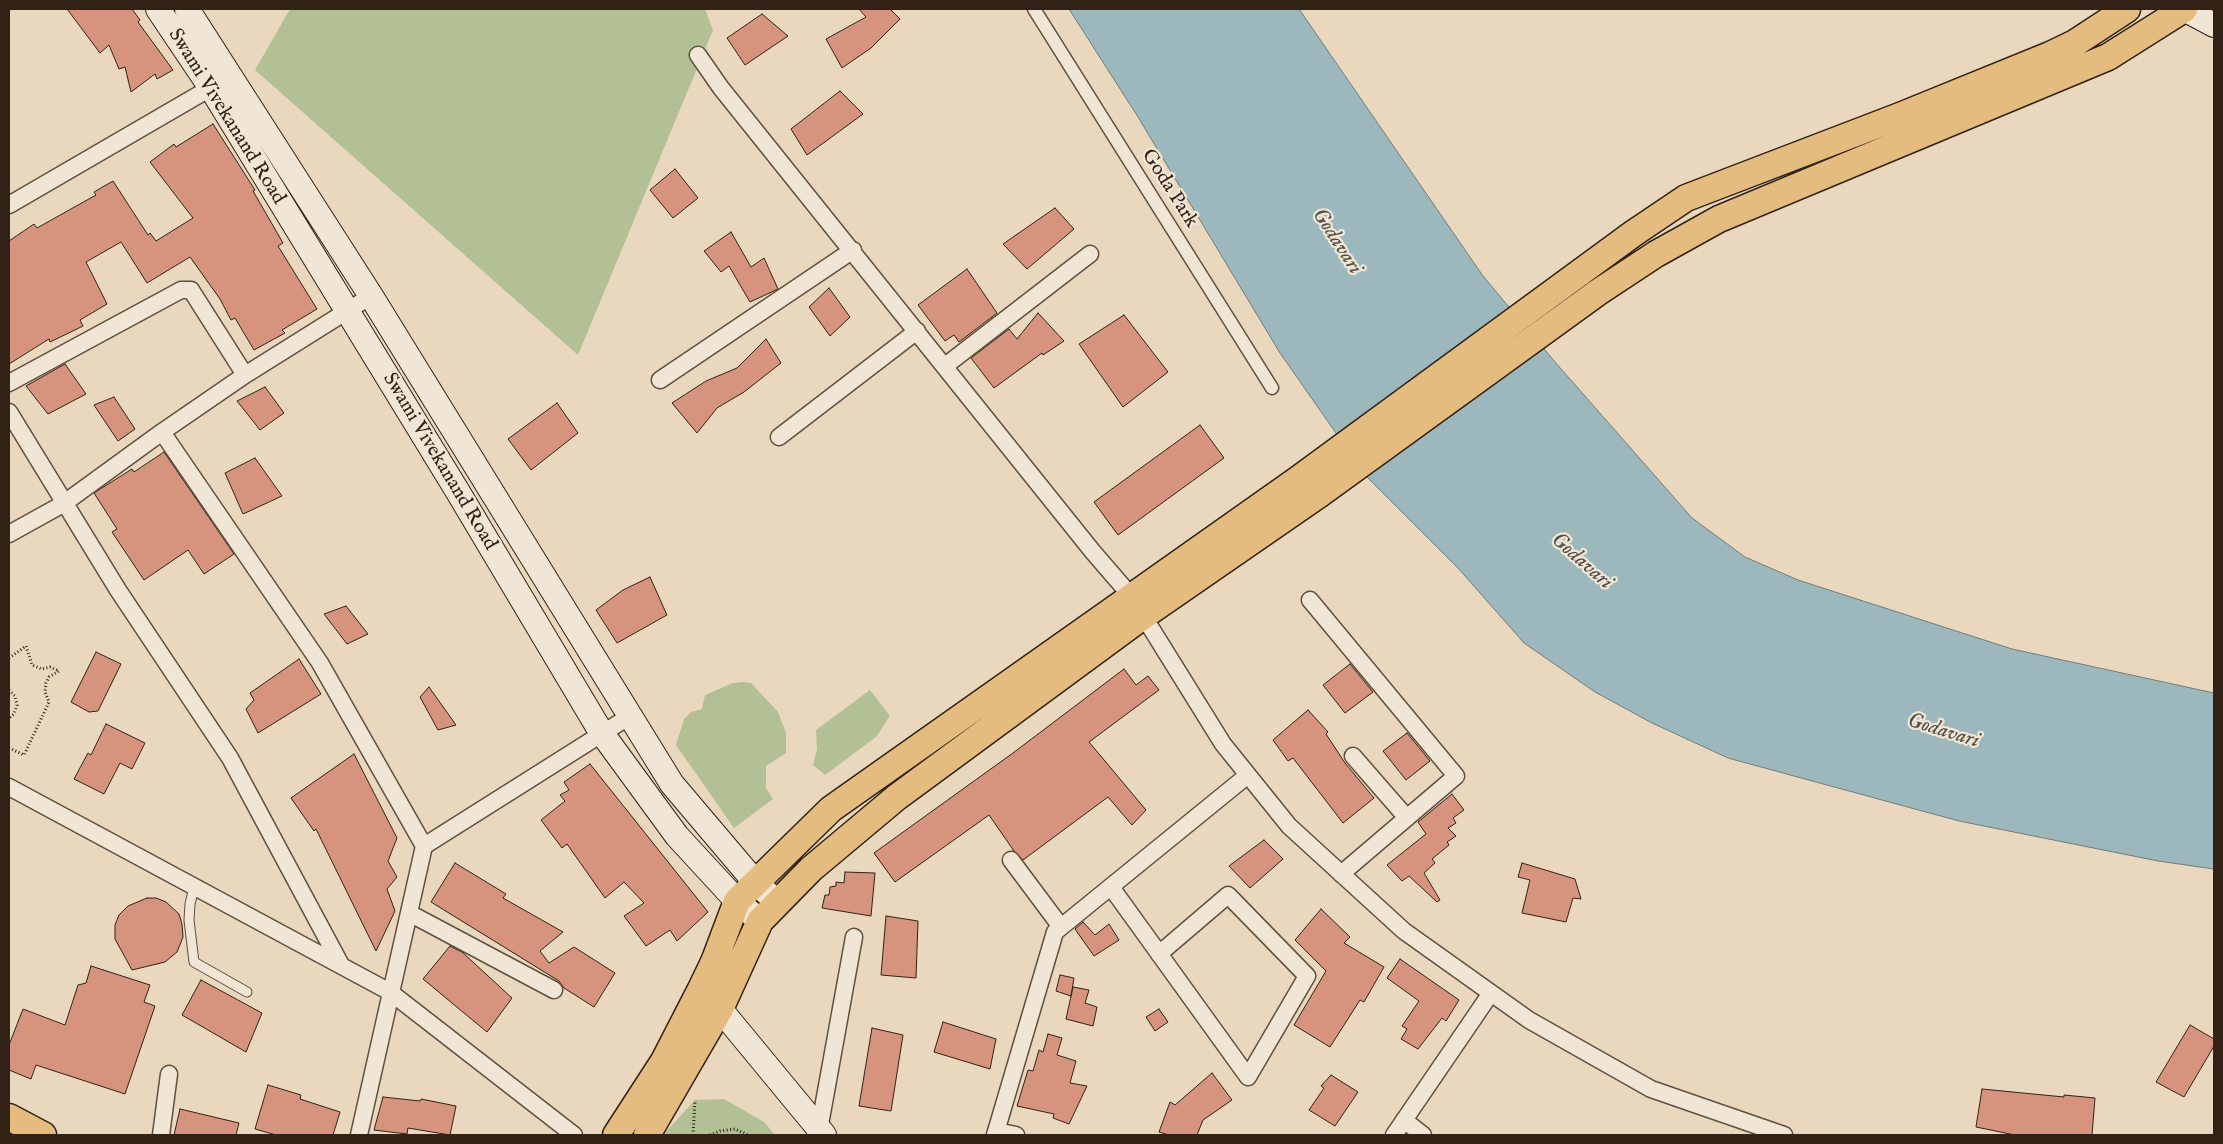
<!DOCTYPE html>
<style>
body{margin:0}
#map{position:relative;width:2223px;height:1144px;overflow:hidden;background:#e9d8be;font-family:"IM FELL English",serif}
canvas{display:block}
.frame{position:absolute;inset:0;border:10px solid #312215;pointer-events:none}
</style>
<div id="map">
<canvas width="2223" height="1144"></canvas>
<div class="frame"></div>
</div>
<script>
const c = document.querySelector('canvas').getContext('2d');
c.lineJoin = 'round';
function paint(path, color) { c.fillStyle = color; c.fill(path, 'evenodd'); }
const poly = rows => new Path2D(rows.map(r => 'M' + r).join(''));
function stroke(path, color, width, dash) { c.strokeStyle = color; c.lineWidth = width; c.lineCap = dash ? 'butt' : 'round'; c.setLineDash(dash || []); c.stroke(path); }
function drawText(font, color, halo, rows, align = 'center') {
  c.font = font + ' "IM FELL English",serif'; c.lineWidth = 4.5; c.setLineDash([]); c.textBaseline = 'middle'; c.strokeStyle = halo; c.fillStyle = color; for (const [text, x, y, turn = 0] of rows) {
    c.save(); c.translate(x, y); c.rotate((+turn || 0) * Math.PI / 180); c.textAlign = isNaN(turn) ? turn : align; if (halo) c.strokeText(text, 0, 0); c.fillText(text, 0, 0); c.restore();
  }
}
const green = poly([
 [290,9,705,9,713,30,578,355,255,70],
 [743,682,751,683,778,712,786,733,786,753,766,766,766,788,773,799,734,828,676,745,684,719,691,712,702,709,705,695,733,683],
 [870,690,890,716,876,737,825,775,813,765,817,749,816,730],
 [724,1099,764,1122,775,1135,663,1135,695,1100]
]);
const water = poly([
 [1069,9,1299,9,1483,276,1555,362,1692,518,1745,557,1798,580,2012,649,2214,693,2214,869,2158,861,1959,821,1728,758,1652,723,1595,692,1524,643,1458,568,1366,476,1280,353,1138,117,1069,9]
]);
const building = poly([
 [67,9,132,9,140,20,138,22,173,70,157,79,155,74,131,92,125,67,119,69,109,45,100,53,67,9],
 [859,9,890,9,900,19,871,48,842,68,826,39,866,17,859,9],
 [762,14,788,36,745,65,727,38,762,14],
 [840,91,863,114,807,155,791,129,840,91],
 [213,124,255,190,253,191,283,243,278,246,317,309,282,330,285,333,254,350,235,318,231,320,220,299,190,257,147,283,121,242,86,262,107,304,80,320,83,326,50,342,49,339,9,364,9,241,34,224,37,228,96,195,94,192,113,181,148,235,150,233,156,241,193,218,150,162,174,144,176,147,213,124],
 [675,169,698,198,673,218,650,190,675,169],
 [1055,208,1074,229,1027,269,1003,244,1055,208],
 [731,232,751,267,764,258,778,289,750,302,729,266,721,272,704,251,731,232],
 [967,269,997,313,959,342,954,335,945,341,918,305,967,269],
 [829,288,850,317,830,336,809,307,829,288],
 [1038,313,1064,341,1043,355,1042,353,994,388,971,358,1009,329,1017,339,1038,313],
 [1124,315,1168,372,1123,407,1079,344,1124,315],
 [766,339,781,363,744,392,717,408,697,433,672,403,706,381,737,368,766,339],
 [65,364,86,394,48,414,26,386,65,364],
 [265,387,284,413,260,430,237,401,265,387],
 [114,397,135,429,118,441,94,405,114,397],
 [557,403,578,433,531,470,508,439,557,403],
 [1200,425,1224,458,1118,535,1094,502,1200,425],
 [164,452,234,554,204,574,188,550,144,580,112,532,117,529,94,493,132,469,134,472,164,452],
 [255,458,282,496,243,514,225,473,255,458],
 [650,577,667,615,617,643,596,610,623,590,650,577],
 [346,606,368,634,347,644,324,614,346,606],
 [96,652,121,664,98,711,89,712,71,702,96,652],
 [299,659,321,694,258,733,246,709,254,700,250,693,299,659],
 [1350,664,1373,692,1345,713,1323,685,1350,664],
 [1124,669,1136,685,1148,676,1159,690,1089,742,1146,810,1132,825,1108,797,1023,860,1014,851,989,815,895,882,874,853,1013,753,1124,669],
 [429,687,456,725,438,730,420,697,429,687],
 [1308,710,1328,732,1326,734,1345,763,1374,798,1343,823,1293,758,1288,761,1273,740,1308,710],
 [106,724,145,743,132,769,120,763,104,794,74,779,88,753,91,755,106,724],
 [1407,733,1430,761,1406,780,1383,751,1407,733],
 [354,754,397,838,388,861,397,877,387,889,395,911,376,951,316,829,314,831,291,798,354,754],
 [590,764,708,912,677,941,670,930,646,946,624,916,644,903,624,882,605,898,567,844,562,848,541,820,565,801,560,795,569,790,564,782,590,764],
 [1452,794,1464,810,1453,818,1456,823,1448,828,1456,836,1447,842,1449,845,1432,859,1435,863,1424,873,1440,900,1437,902,1409,876,1402,881,1387,865,1426,834,1418,822,1452,794],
 [1264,840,1283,859,1250,888,1229,866,1264,840],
 [455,863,506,894,503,898,563,932,540,951,549,963,574,947,615,973,594,1007,564,988,559,981,431,902,455,863],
 [1522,863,1575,879,1581,899,1573,898,1566,922,1522,913,1530,880,1518,877,1522,863],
 [845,872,875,873,871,916,822,908,825,895,829,895,830,887,836,886,836,882,844,883,845,872],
 [147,898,156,898,166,902,179,914,182,924,183,937,177,952,165,962,132,970,115,939,115,925,119,915,128,906,147,898],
 [1321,909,1350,937,1344,943,1384,967,1364,1002,1360,1000,1330,1047,1294,1025,1326,971,1295,940,1321,909],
 [886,916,918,921,916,978,881,975,886,916],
 [1083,922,1095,935,1109,924,1119,940,1094,956,1075,929,1083,922],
 [450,946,462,952,512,998,487,1032,423,979,450,946],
 [1400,959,1459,1000,1446,1021,1442,1018,1418,1049,1401,1039,1407,1029,1402,1026,1419,1001,1387,978,1400,959],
 [91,966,150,985,144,1002,155,1006,125,1094,36,1065,31,1079,9,1070,9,1045,23,1009,65,1025,78,985,86,983,91,966],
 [1060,975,1074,978,1071,996,1056,991,1060,975],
 [201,980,262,1013,246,1052,182,1015,201,980],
 [1073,987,1089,990,1085,1003,1097,1007,1093,1026,1066,1019,1073,987],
 [1159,1009,1168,1022,1155,1031,1146,1017,1159,1009],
 [943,1022,996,1039,990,1069,934,1052,943,1022],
 [2190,1025,2214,1039,2214,1046,2184,1097,2156,1082,2190,1025],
 [872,1028,903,1035,891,1111,859,1106,872,1028],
 [1048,1034,1062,1038,1057,1055,1076,1061,1070,1083,1087,1086,1069,1124,1053,1118,1054,1114,1017,1106,1028,1070,1033,1071,1039,1050,1043,1052,1048,1034],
 [1212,1073,1232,1100,1203,1120,1197,1135,1169,1135,1159,1132,1170,1102,1175,1105,1212,1073],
 [1331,1075,1358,1092,1335,1126,1309,1110,1324,1088,1321,1086,1331,1075],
 [268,1085,301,1095,300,1099,340,1112,333,1135,276,1135,255,1129,268,1085],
 [1982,1089,2064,1097,2064,1095,2095,1098,2092,1135,2015,1135,1976,1127,1982,1089],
 [383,1097,420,1101,421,1099,456,1106,450,1135,408,1128,407,1134,374,1130,383,1097],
 [180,1109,239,1123,236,1135,174,1135,180,1109]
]);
const path = poly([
 [9,658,26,646,32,665,42,669,50,667,59,671,49,677,46,683,45,692,49,702,24,755,9,748],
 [9,690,15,696,17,705,14,714,9,718],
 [693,1135,695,1100],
 [710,1135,720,1131,735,1129,748,1135]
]);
const service = poly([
 [194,887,190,904,189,920,194,962,247,992]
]);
const pedestrian = poly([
 [1034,9,1272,388]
]);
const minor = poly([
 [698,55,721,88,1093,552,1131,596,1223,744,1289,826,1404,931,1529,1020,1651,1089,1784,1135],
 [9,205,219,83],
 [945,366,1090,254],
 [660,380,853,250],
 [9,383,181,290,191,290,245,375],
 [9,412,118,590,230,758,341,965],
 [162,432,320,663,424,846,359,1135],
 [779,437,917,331],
 [9,534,63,504,162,432,245,375,371,296],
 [1310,600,1456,776,1341,874],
 [1353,756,1407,818],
 [9,787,390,992,574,1135],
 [424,846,630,716],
 [1011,860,1061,927],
 [1111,887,1248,1077,1307,976,1228,895,1159,954],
 [409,913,554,990],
 [1404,1120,1423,1135],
 [819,1130,854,937],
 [996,1131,1016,1135],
 [161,1135,169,1074],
 [995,1135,1055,932,1248,775],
 [1394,1135,1491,993]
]);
const secondary = poly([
 [158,9,211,88,458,492,601,732,677,836,737,901,760,921],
 [187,9,371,296,672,784,755,882,778,903],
 [2184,9,2214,25],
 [706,997,720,1009,824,1135]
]);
const primary = poly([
 [9,1117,43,1135],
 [616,1135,664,1061,700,991,714,962,737,901,831,809,1297,480,1634,233,1686,198,1900,116,2050,55,2075,43,2127,9],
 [647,1135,720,1009,760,921,811,869,897,797,1143,616,1321,493,1597,293,1656,254,1719,219,2108,57,2184,9]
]);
const streetNames = [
 ["Swami Vivekanand Road",226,117,58],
 ["Goda Park",1169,189,58],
 ["Swami Vivekanand Road",439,462,59]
];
const waterNames = [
 ["Godavari",1336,242,57],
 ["Godavari",1581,562,41],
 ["Godavari",1943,732,17]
];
paint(green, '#b3bf95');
paint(water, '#9cb8bc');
stroke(water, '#717c79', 1);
paint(building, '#d6937d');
stroke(building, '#312215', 1);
stroke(service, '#5f503f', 11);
stroke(pedestrian, '#5f503f', 15);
stroke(minor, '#5f503f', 19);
stroke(secondary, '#312215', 26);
stroke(primary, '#312215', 29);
stroke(path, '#312215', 3, [1, 2.5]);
stroke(service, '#f1e6d5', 9);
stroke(pedestrian, '#f1e6d5', 12);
stroke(minor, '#f1e6d5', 16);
stroke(secondary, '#f1e6d5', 24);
stroke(primary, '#e4bc7f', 26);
drawText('20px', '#312215', '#f1e6d5', streetNames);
drawText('italic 21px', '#514f47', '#f1e6d5', waterNames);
</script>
